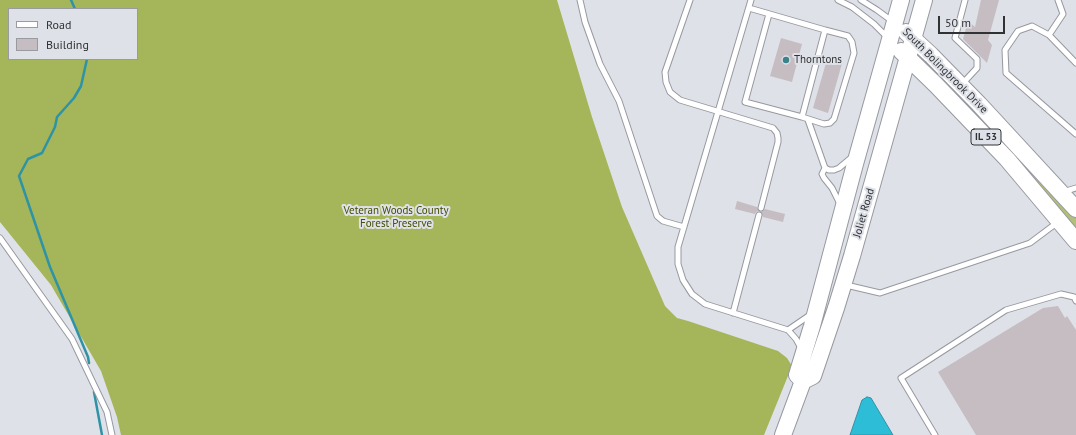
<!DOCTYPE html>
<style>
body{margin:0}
#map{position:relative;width:1076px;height:435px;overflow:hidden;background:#dee1e8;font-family:"PT Sans",sans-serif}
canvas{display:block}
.legend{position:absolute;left:8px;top:8px;width:130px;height:52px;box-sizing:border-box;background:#dee1e8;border:1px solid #999ba0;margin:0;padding:5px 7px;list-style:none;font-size:12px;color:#313234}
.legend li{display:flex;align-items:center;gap:8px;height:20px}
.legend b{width:20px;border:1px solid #999ba0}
.scale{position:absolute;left:938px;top:16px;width:67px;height:18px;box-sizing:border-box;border:2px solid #313234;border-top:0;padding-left:5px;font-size:12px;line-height:14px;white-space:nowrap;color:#313234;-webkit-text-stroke:3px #dee1e8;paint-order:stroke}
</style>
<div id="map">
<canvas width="1076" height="435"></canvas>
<ul class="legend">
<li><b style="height:5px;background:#fff"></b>Road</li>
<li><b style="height:11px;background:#c5bdc1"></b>Building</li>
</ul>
<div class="scale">50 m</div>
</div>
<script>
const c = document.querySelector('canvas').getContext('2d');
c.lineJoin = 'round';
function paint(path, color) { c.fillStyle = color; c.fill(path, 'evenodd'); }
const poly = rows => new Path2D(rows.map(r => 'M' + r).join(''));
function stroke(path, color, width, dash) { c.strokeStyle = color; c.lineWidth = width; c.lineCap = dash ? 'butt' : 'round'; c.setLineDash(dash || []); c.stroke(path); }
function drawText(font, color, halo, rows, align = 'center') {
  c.font = font + ' "PT Sans",sans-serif'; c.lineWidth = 4; c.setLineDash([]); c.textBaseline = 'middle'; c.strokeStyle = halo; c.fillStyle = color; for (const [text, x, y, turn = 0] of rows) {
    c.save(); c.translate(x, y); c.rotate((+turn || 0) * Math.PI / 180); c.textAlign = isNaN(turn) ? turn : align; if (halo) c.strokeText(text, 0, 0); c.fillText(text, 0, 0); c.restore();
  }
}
const green = poly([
 [1002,144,1076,218,1076,233]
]);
const forest = poly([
 [0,0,557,0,592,117,622,207,665,306,677,318,688,321,778,351,787,358,792,366,764,435,121,435,117,417,101,371,51,285,0,222],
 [9,9,137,9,137,59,9,59]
]);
const water = poly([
 [867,397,871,398,893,435,850,435,862,400,867,397]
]);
const stream = poly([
 [71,0,75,9],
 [87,59,81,86,74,98,57,117,55,127,42,153,28,159,19,176,50,267,88,357,89,363],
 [94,392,102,435]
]);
const building = poly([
 [981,0,999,0,988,40,992,45,987,63,963,39,968,21,975,27],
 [781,38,802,44,792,82,770,76],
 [828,56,843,60,828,113,813,108],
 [737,201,757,207,759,211,756,212,755,214,735,209],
 [765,209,785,214,783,222,763,217,761,212],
 [1058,306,1065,318,1067,316,1076,330,1076,435,976,435,938,372,1043,308]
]);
const lane = poly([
 [580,0,585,22,600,64,619,101,657,216,663,221,684,227],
 [690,0,665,72,666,82,670,92,680,100,773,128,777,133,778,138,778,142,761,208],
 [751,0,678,247,678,264,683,280,692,294,705,304,788,330,796,339,801,348],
 [838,0,852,7,874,24,888,38],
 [861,0,877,10,892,21],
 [1058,0,1063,14,1049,35,1032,26,1018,31,1005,50,1006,73,1076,134],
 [749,8,825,30,802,117,745,102,769,14],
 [1049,35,1076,63],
 [963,83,977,68,977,59,955,38,965,0],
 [802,117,824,124,830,123,834,119,854,53,852,42,848,36,825,30],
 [808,120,825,168,822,174,824,178,832,188,840,204],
 [825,168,829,170,834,170,839,168,851,158],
 [1063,192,1076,188],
 [0,238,72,339,107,412,112,435],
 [846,285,880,293,1030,243,1058,222],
 [733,313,759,215],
 [788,330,810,315],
 [935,435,901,378,1006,310,1061,294,1074,297,1076,301]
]);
const primary = poly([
 [906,32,931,55,979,104,1076,209],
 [901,51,936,85,1007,159,1076,241],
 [803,381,797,375,812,326,855,164,901,0],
 [783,435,803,381,813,376,836,308,852,256,924,0]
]);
const markers = [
 [786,60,4,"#3b838a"]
];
const shields = [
 [986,137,30]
];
const shieldNames = [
 ["IL 53",986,137]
];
const poiNames = [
 ["Thorntons",794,60]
];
const streetNames = [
 ["South Bolingbrook Drive",945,71,45],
 ["Joliet Road",864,213,-74]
];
const parkNames = [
 ["Veteran Woods County",396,211],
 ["Forest Preserve",396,224]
];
paint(green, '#b1bf79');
paint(forest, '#a5b559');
paint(water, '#2ebdd7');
stroke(water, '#2f93a6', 1);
stroke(stream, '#2f93a6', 2.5);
paint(building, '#c5bdc1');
stroke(lane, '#9799a0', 7);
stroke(primary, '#9799a0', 18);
stroke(lane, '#fff', 5);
stroke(primary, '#fff', 16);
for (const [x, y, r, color] of markers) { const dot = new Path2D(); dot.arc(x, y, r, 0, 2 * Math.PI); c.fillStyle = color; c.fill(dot); stroke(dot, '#dee1e8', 1.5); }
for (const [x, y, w] of shields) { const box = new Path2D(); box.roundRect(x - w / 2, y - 8, w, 16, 3); c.fillStyle = '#dee1e8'; c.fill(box); stroke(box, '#313234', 1); }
drawText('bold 10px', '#313234', null, shieldNames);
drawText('11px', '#313234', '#dee1e8', poiNames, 'left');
drawText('11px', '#313234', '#dee1e8', streetNames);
drawText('11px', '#434d04', '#dee1e8', parkNames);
</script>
